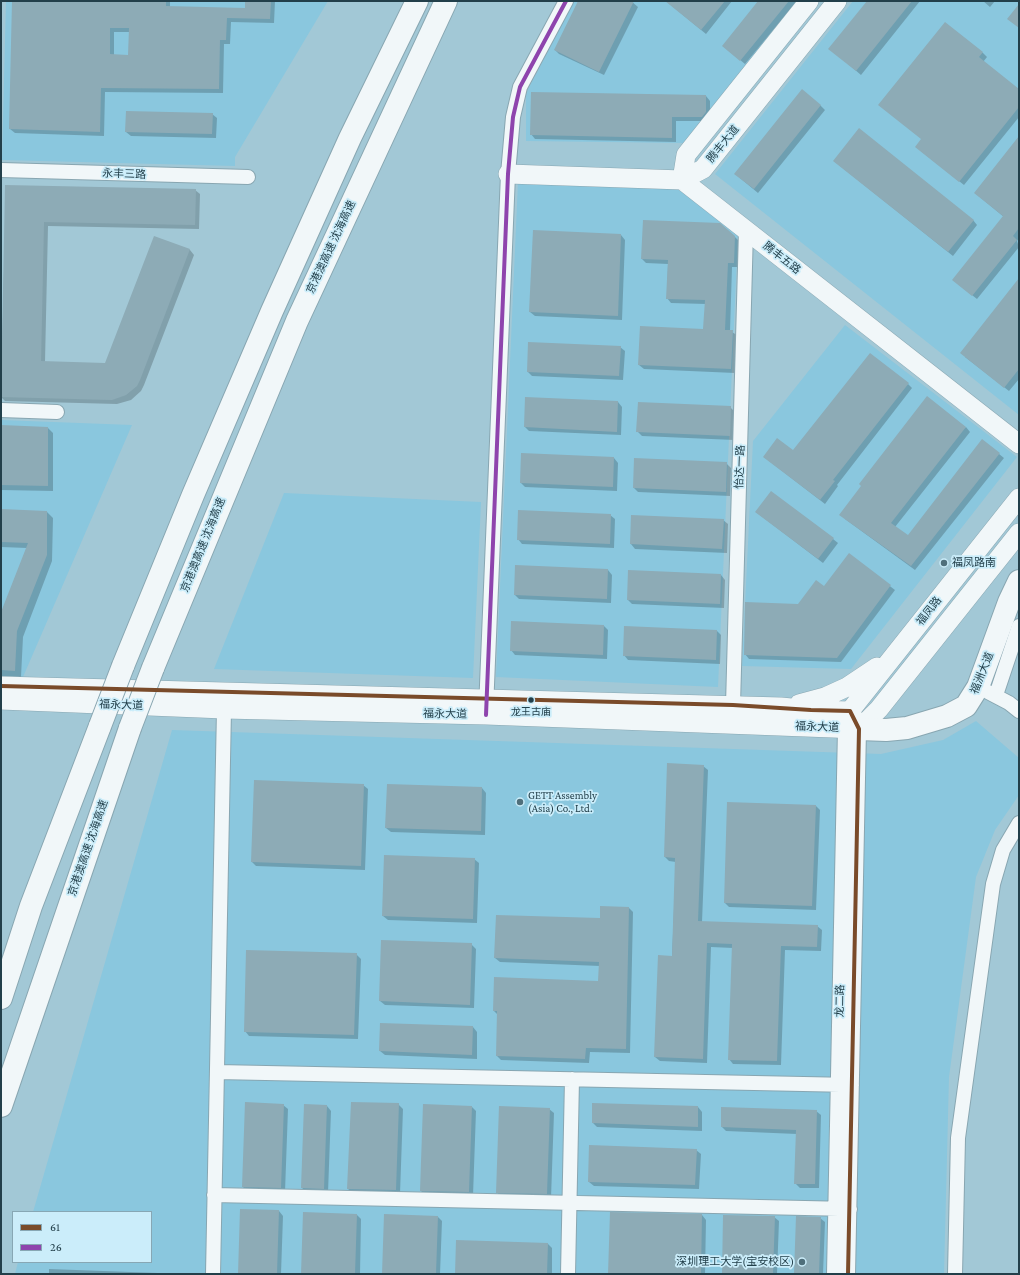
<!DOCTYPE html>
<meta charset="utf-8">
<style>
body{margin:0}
#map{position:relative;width:1020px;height:1275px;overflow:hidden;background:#a2c8d6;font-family:"Crimson Pro",serif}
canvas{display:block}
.frame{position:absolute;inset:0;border:2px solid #223f4a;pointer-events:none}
.legend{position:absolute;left:12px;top:1211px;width:140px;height:52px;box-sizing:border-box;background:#cbedfa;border:1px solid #87a7b4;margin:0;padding:5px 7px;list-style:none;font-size:12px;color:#223f4a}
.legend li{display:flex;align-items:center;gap:8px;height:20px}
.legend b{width:20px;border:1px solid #87a7b4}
</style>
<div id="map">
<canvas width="1020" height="1275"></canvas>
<div class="frame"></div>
<ul class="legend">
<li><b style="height:5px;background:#7a4b2a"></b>61</li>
<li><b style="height:5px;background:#8e44ad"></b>26</li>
</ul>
</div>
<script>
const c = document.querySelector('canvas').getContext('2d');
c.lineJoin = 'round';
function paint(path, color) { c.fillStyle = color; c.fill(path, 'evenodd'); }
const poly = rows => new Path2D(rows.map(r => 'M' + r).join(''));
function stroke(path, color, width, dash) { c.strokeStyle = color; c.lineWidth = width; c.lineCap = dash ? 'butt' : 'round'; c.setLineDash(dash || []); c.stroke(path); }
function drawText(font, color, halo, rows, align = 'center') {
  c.font = font + ' "Crimson Pro","Noto Sans SC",serif'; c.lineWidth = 3.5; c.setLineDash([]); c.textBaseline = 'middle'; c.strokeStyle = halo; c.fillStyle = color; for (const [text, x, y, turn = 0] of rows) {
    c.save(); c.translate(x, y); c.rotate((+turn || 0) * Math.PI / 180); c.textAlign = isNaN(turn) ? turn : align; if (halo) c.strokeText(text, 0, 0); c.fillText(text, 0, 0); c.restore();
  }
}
const built = poly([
 [6,1,328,1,235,157,235,166,2,160],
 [574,1,798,1,684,143,526,141,526,93],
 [853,1,1019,1,1019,415,715,174],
 [518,182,678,189,738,233,718,687,496,677],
 [845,325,1017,457,851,669,742,666,753,441],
 [1,420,132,425,23,677,1,676],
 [284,493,481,502,473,678,214,669],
 [976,721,1019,758,1019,795,995,830,976,877,949,1077,944,1274,15,1274,18,1262,151,1262,151,1212,33,1212,172,730,881,754,943,740]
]);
const shadow = poly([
 [13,1,170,1,170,7,246,9,246,1,275,1,274,23,231,22,230,44,224,44,223,93,105,92,104,136,15,133,10,129],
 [114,32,129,32,129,56,114,55],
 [579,1,631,1,638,7,604,75,559,54,555,50],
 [666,1,732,1,706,34],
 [760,1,797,1,745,64,728,50],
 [868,1,920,1,861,75,833,51],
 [983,1,995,1,990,7],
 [945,23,983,53,987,57,983,62,1019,90,1019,117,964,185,921,151],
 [532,93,706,96,710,101,710,117,707,121,676,121,676,142,535,139,531,134],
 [820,105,825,110,758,193,740,178],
 [212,114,217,118,216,138,131,136,126,132],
 [1019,138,1019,238,1017,241,1019,247,977,299,958,284,1004,217,975,193],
 [834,161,973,220,977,225,953,256],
 [6,186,195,190,200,194,199,229,48,226,45,362,106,364,155,237,190,250,194,255,144,385,141,391,131,400,117,404,5,401,1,397],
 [534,231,621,235,625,240,622,320,535,316,530,312],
 [734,236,739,241,738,267,732,267,730,331,737,335,735,373,644,369,639,365,704,330,706,304,671,303,667,298,668,264,646,263,642,259],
 [1019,280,1019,379,1009,391,965,357],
 [620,347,625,351,623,380,532,376,528,372],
 [908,384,912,388,837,485,838,486,825,504,764,457,793,451],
 [526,398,618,402,622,407,621,435,529,431,525,427],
 [730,407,735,412,734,440,642,436,638,432],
 [1,426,48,428,53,433,53,491,1,490],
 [966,427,970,432,895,527,908,537,983,441,1004,458,915,570,845,519],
 [614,458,618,463,617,491,525,487,521,483],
 [726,463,731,468,730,496,638,492,634,488],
 [1,510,47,512,53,518,52,561,23,637,21,677,1,676,1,609,3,609,27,548,1,547],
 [756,512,833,539,838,543,823,563],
 [610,515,615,519,614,548,522,544,518,539],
 [632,516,723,520,728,524,727,553,635,549,631,544],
 [849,555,895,590,841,662,749,659,745,654,798,605,824,588],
 [608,570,612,575,611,603,519,599,515,595],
 [721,575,725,580,724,608,632,604,628,600],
 [604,626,608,630,607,659,515,655,511,650],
 [717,631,721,635,720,664,628,660,624,655],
 [703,766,708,770,702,922,817,926,822,930,821,951,785,950,781,1065,733,1064,729,1059,733,948,711,947,707,1063,660,1061,655,1057,672,957,676,862,669,861,665,857],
 [363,785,368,789,365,870,256,866,252,862],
 [482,788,486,793,485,835,391,832,386,828],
 [816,806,820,810,816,910,729,907,725,903],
 [474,859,479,863,477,923,388,920,383,916],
 [629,908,633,912,630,1053,590,1052,589,1063,501,1060,497,1056,498,1015,494,1011,599,982,600,966,500,962,495,958],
 [471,944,476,949,474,1008,385,1005,380,1001],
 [356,954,361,959,358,1039,249,1036,245,1031],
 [381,1024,473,1027,477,1032,477,1059,385,1055,380,1051],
 [352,1103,398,1104,403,1109,400,1194,353,1193,348,1189],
 [283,1105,288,1109,285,1192,247,1191,243,1187],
 [327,1106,331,1111,328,1193,307,1192,302,1188],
 [472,1107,476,1111,473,1196,425,1195,421,1191],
 [698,1107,702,1112,702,1131,597,1127,593,1123],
 [549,1109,554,1113,551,1198,501,1197,497,1192],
 [816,1111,821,1115,819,1188,800,1188,795,1183,797,1134,726,1131,722,1127],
 [696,1150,701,1154,699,1189,594,1186,589,1182],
 [241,1210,279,1211,283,1216,281,1274,239,1274],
 [304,1213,357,1215,361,1219,360,1274,302,1274],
 [611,1213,702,1215,706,1220,705,1274,609,1274],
 [438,1217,442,1221,440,1274,383,1274],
 [774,1217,779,1221,777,1274,723,1274],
 [820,1218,825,1222,823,1274,795,1274],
 [457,1241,548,1244,552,1248,552,1274,456,1274],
 [49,1269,185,1274,49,1274]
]);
const building = poly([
 [12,1,166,1,166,6,245,8,245,1,271,1,270,19,227,18,226,40,220,40,219,89,101,88,100,132,9,129],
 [110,28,129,28,128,55,110,54],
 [578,1,634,1,599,72,554,50],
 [665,1,725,1,701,30],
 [758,1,789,1,740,61,722,46],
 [867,1,912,1,856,71,828,49],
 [1019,4,1019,28,1007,19],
 [945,22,983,52,979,57,1019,89,1019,107,959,182,915,147,921,139,878,105],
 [802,89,821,105,754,189,734,174],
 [531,92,706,95,706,112,702,117,672,117,672,138,530,135],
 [126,111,213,113,212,134,125,132],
 [859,128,974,220,948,252,833,161],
 [1019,136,1019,228,1013,236,1017,240,972,296,952,280,1003,216,974,193],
 [5,185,196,189,195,225,44,222,41,361,105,363,154,236,190,249,140,380,137,386,126,395,112,400,1,397],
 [643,220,720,223,735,236,734,263,728,263,725,330,733,330,731,369,638,365,640,326,703,329,705,300,666,299,668,260,641,259],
 [533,230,621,234,618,316,529,312],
 [1019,278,1019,369,1004,388,960,353],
 [528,342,621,346,619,376,527,372],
 [870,353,909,383,833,480,835,481,820,500,763,457,777,438,793,450],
 [927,396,966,427,891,523,908,535,982,439,1000,453,911,566,839,515,861,486,859,484],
 [525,397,618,401,617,432,524,427],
 [638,402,731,406,730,436,636,432],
 [1,425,48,427,48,486,1,485],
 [521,453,614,457,613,487,520,483],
 [634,458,727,462,726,492,633,488],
 [771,491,834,538,818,559,755,512],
 [1,509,47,511,47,555,17,631,15,671,1,670,1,612,28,543,1,542],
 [518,510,611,514,610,544,517,540],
 [631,515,724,519,722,549,630,544],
 [849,553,891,585,837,658,744,655,745,602,798,604,816,580,824,586],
 [515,565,608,569,607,599,514,595],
 [628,570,721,574,720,604,627,600],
 [511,621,604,625,603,655,510,651],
 [624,626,717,630,716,660,623,656],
 [667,763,704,765,698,921,818,925,817,947,781,946,777,1061,728,1060,732,944,707,943,703,1059,654,1057,658,955,672,956,675,858,664,857],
 [254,780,364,784,361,866,251,862],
 [387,784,482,787,481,831,385,828],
 [727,802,816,805,812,906,724,903],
 [384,855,475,858,473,919,382,916],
 [600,906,629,907,626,1049,586,1048,585,1059,496,1056,497,1011,493,1011,494,977,598,981,599,962,494,958,496,915,600,918],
 [381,940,472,943,470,1005,379,1001],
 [246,950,357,953,354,1035,244,1032],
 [380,1023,473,1026,472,1055,379,1051],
 [245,1102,284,1104,281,1188,242,1187],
 [351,1102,399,1103,396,1190,347,1189],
 [592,1103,698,1106,698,1127,592,1123],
 [304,1104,327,1105,324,1189,301,1188],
 [423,1104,472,1106,469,1192,420,1191],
 [499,1106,550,1108,547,1194,496,1193],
 [721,1107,817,1110,815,1184,794,1184,796,1130,721,1127],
 [589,1145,697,1149,695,1185,588,1182],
 [240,1209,279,1210,277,1274,238,1274],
 [303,1212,357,1214,355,1274,301,1274],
 [610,1212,702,1214,701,1274,608,1274],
 [384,1214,438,1216,436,1274,382,1274],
 [723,1215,775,1216,773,1274,722,1274],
 [796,1216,821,1217,819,1274,794,1274],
 [456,1240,548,1243,547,1274,455,1274]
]);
const street = poly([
 [1,170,248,177],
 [1,410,57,412],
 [988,692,1009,703,1019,711],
 [996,695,1019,626],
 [733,705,746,230],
 [486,709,508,174,513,117,520,87,566,1],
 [217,1072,852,1085],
 [214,1195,850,1209],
 [213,1274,224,709],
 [568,1274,572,1079],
 [834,1274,845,728],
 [848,1274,859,729],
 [955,1274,958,1138,993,884,1003,850,1019,823]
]);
const secondary = poly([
 [508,174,682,180,1019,444],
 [682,180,703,169,837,1],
 [682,180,686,155,809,1],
 [1,686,781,707,811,710,850,711,859,729],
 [1,700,224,709,486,715,859,729],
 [799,704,825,697,847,687,877,667],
 [847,723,850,711,1019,498],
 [859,729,879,709,1019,533]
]);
const primary = poly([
 [859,729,886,730,907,728,947,716,966,706,978,687,1009,602,1019,581]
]);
const highway = poly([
 [123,666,193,495,272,311,350,138,417,1],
 [153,668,297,321,446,1],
 [1,998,31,906,100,726],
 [1,1106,130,728]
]);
const highwayBridge = poly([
 [100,726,123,666],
 [130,728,153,668]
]);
const bus1 = poly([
 [1,686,733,705,811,710,850,711,859,729,848,1274]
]);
const bus2 = poly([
 [486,715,508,174,513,117,520,87,566,1]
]);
const markers = [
 [944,563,4,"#4f6f7b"],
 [531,700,3.5,"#223f4a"],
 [520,802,4,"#4f6f7b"],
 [802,1262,4,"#4f6f7b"]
];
const busNames = [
 ["龙王古庙",531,712]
];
const streetNames = [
 ["腾丰大道",723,144,-51],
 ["永丰三路",124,174,2],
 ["京港澳高速 沈海高速",331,247,-65],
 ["腾丰五路",782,258,38],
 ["怡达一路",740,467,-88],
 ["京港澳高速 沈海高速",203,545,-68],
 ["福凤路",929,611,-52],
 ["福洲大道",982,673,-68],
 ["福永大道",121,705,2],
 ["福永大道",445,714,1],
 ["福永大道",817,727,2],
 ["京港澳高速 沈海高速",88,848,-71],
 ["龙二路",840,1001,-89]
];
const poiNames = [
 ["福凤路南",952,563],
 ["GETT Assembly",528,796],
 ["(Asia) Co., Ltd.",528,809],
 ["深圳理工大学(宝安校区)",794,1262,"right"]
];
paint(built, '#8ac7de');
paint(shadow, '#0003');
paint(building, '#8dabb6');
stroke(street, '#88a6b1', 16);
stroke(secondary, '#88a6b1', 20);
stroke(primary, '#88a6b1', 24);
stroke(highway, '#88a6b1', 24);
stroke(street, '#f1f7f9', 14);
stroke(secondary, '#f1f7f9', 19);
stroke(primary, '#f1f7f9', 22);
stroke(highway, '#f1f7f9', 22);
stroke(highwayBridge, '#88a6b1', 24, []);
stroke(highwayBridge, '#f1f7f9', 22);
stroke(bus1, '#7a4b2a', 4);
stroke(bus2, '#8e44ad', 4);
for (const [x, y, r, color] of markers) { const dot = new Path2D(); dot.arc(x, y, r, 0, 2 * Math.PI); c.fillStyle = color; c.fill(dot); stroke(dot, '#cbedfa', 1.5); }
drawText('10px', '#223f4a', '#cbedfa', busNames);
drawText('11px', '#223f4a', '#cbedfa', streetNames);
drawText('11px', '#223f4a', '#cbedfa', poiNames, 'left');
</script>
